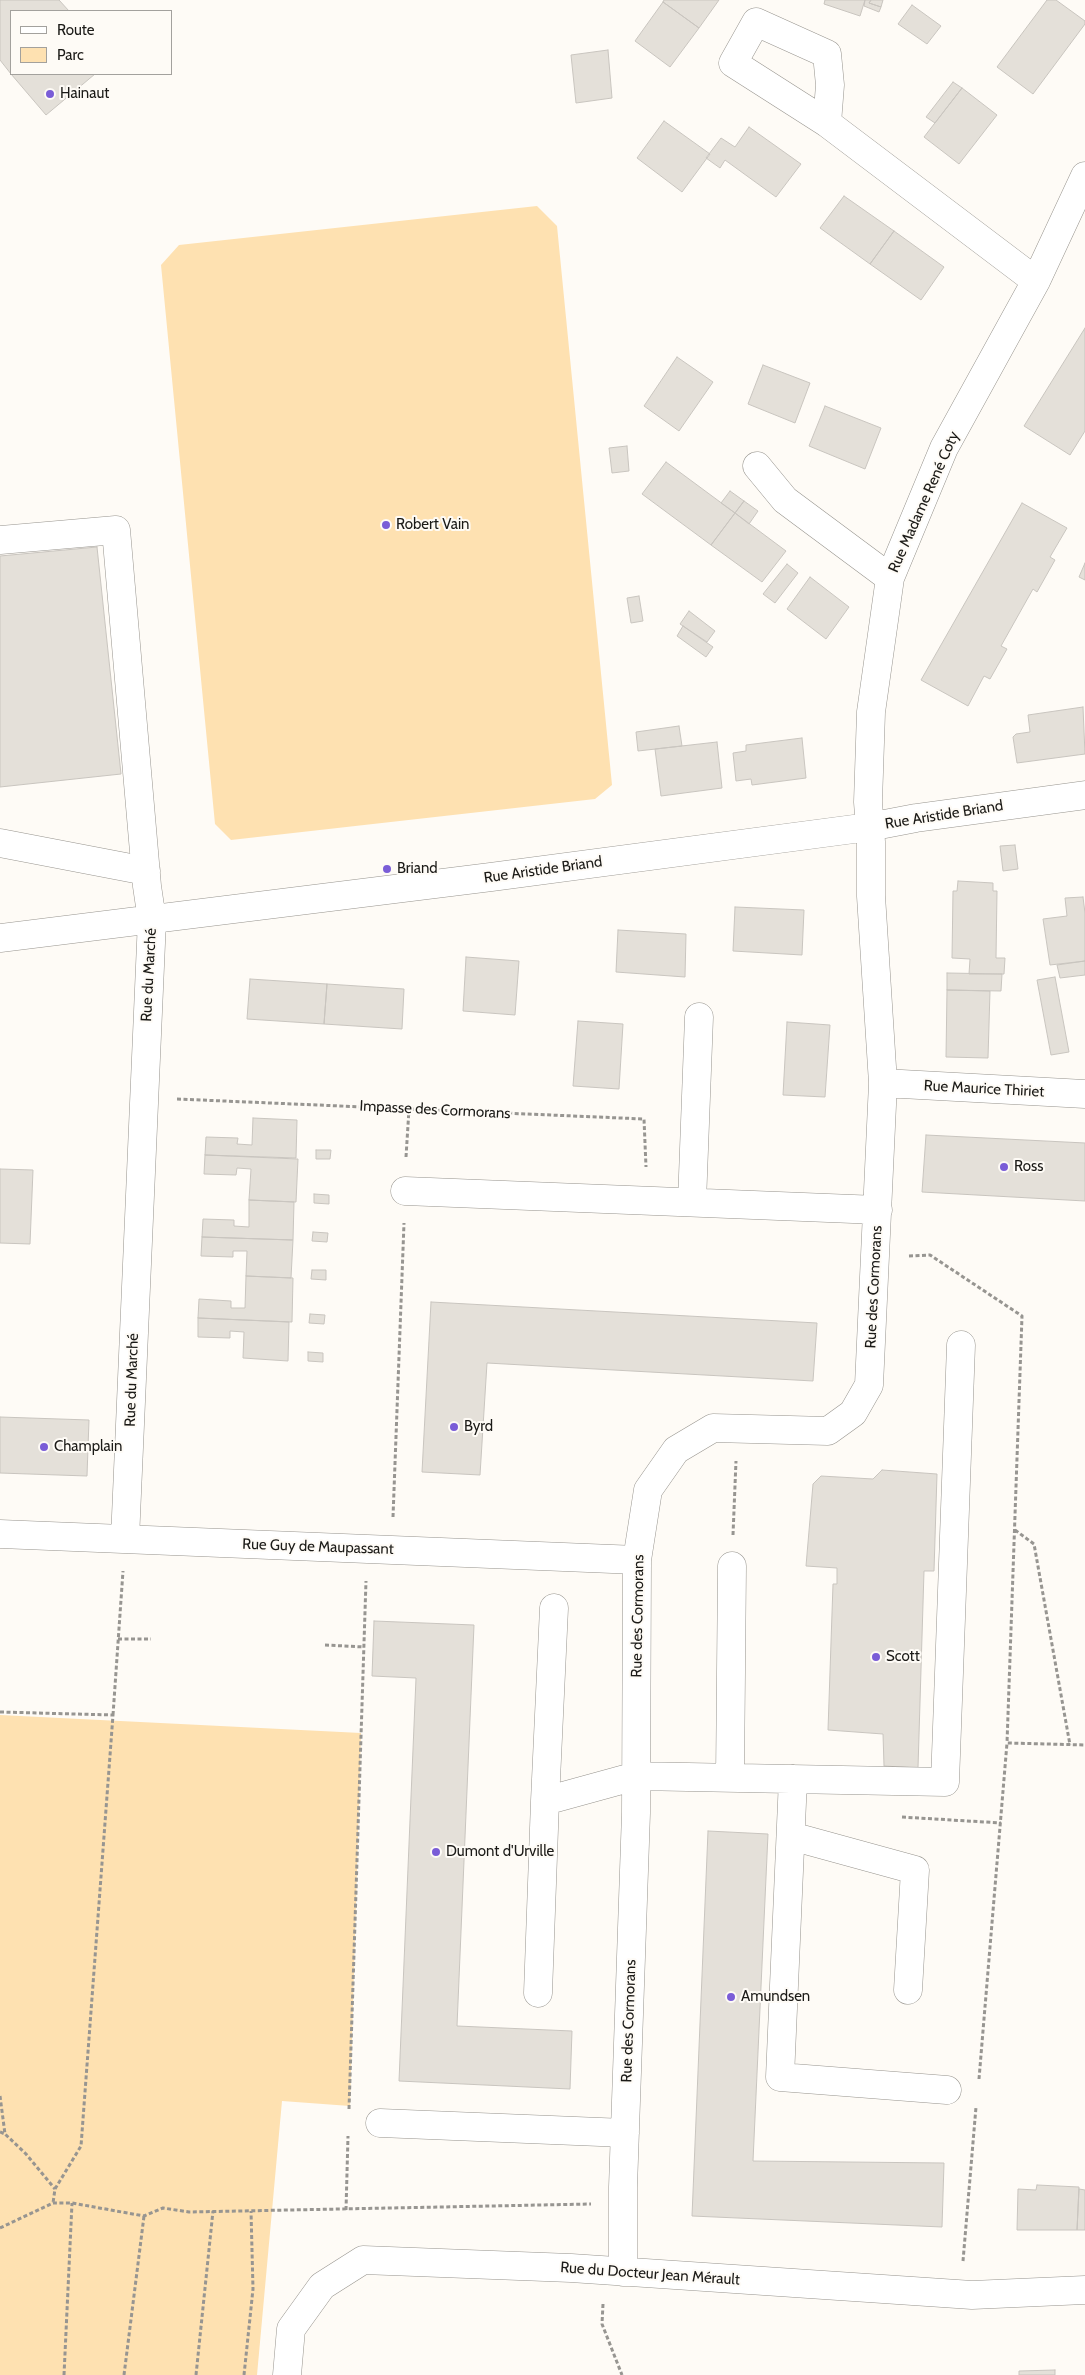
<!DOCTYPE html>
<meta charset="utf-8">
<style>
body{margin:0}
#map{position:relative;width:1085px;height:2375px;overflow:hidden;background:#fefbf6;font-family:Cabin,sans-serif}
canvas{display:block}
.legend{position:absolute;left:10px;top:10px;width:162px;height:65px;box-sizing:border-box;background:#fefbf6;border:1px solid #a3a19d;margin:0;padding:6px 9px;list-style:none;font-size:15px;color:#1b1a17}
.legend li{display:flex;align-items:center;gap:10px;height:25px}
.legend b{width:25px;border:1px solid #a3a19d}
</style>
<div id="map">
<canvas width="1085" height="2375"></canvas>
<ul class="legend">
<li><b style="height:6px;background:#fff"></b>Route</li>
<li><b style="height:14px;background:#fee1b1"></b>Parc</li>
</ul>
</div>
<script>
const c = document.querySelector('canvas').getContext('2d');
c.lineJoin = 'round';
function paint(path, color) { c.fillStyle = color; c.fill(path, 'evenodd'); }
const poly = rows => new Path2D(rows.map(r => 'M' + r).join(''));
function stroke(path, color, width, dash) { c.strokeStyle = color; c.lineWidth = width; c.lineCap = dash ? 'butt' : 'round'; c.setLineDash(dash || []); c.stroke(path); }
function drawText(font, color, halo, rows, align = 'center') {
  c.font = font + ' Cabin,sans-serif'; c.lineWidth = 4; c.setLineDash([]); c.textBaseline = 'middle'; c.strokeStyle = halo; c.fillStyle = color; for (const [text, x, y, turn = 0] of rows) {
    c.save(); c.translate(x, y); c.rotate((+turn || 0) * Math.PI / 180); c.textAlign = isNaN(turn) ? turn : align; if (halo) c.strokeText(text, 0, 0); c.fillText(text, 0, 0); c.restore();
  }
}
const green = poly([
 [537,206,557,226,612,785,595,799,231,840,215,824,161,265,179,245],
 [0,1715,361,1733,350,2106,282,2101,257,2375,0,2375]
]);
const building = poly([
 [0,0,59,0,69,11,11,11,11,74,0,60,0,0],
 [664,0,719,0,699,28,663,2,664,0],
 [825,0,865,0,860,16,824,4,825,0],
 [865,0,871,0,869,3,881,7,879,12,864,6,865,0],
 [871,0,883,0,881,7,869,3,871,0],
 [1047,0,1056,0,1085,21,1085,24,1033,94,997,67,1047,0],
 [663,2,699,28,670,67,635,41,663,2],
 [912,5,941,26,927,44,898,24,912,5],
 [608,50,612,98,576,103,571,55,608,50],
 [11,74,95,74,46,115,11,74],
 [953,82,962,88,935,123,926,117,953,82],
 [962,88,997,115,959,164,924,137,962,88],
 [664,121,710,154,682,192,637,158,664,121],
 [749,127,801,164,776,197,725,160,720,168,706,158,721,138,735,147,749,127],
 [844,196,894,231,870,264,820,228,844,196],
 [894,231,944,267,921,300,870,264,894,231],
 [1085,328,1085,431,1070,455,1024,426,1085,328],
 [677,357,713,382,679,431,644,406,677,357],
 [763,365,810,383,795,423,748,404,763,365],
 [825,406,881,428,865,469,809,446,825,406],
 [627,446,629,471,612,473,609,448,627,446],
 [666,462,735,513,711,545,642,494,666,462],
 [730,491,744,501,735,513,721,503,730,491],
 [744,501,758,511,749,524,735,513,744,501],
 [1022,503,1067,528,1050,557,1055,560,1037,592,1033,589,1001,646,1007,649,990,679,984,676,968,706,921,680,1022,503],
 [735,513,786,551,762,582,711,545,735,513],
 [97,547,121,774,0,787,0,556,97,547],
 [1085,563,1085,580,1079,577,1085,563],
 [787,564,798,573,775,603,763,594,787,564],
 [810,577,849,607,826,639,787,609,810,577],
 [639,596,643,621,631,623,627,598,639,596],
 [689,611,715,631,707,642,680,624,689,611],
 [683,626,713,647,706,657,677,636,683,626],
 [1083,707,1085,754,1017,763,1013,737,1016,734,1030,732,1028,715,1083,707],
 [679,726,682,746,638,751,636,732,679,726],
 [802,738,806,778,752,785,751,779,736,781,733,753,746,751,746,745,802,738],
 [717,742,722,788,661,796,655,749,717,742],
 [1015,845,1018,869,1003,871,1000,846,1015,845],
 [958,881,993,883,993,891,997,891,996,958,1005,958,1004,974,969,974,970,959,952,958,953,891,957,891,958,881],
 [1083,897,1085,913,1085,961,1050,965,1043,919,1067,916,1065,898,1083,897],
 [735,907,804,910,802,955,733,951,735,907],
 [618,930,686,934,685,977,616,972,618,930],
 [466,957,519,961,515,1015,463,1011,466,957],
 [1085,961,1085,975,1060,978,1057,965,1085,961],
 [947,973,1002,974,1001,991,947,990,947,973],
 [1055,977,1069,1052,1051,1055,1037,980,1055,977],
 [250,979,327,984,324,1024,247,1019,250,979],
 [327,984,404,989,402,1029,324,1024,327,984],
 [947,990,990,991,988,1058,946,1057,947,990],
 [578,1021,623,1024,619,1089,573,1086,578,1021],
 [787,1022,830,1025,825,1097,783,1095,787,1022],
 [253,1118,297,1120,296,1158,205,1155,206,1137,238,1138,237,1144,252,1145,253,1118],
 [926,1135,1085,1143,1085,1201,922,1192,926,1135],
 [316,1150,331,1150,330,1159,316,1159,316,1150],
 [205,1155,298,1159,296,1202,249,1200,251,1169,237,1168,236,1175,204,1174,205,1155],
 [0,1169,33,1170,30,1244,0,1243,0,1169],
 [314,1194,329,1195,329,1204,314,1203,314,1194],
 [249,1200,294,1202,293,1240,202,1237,203,1219,234,1220,234,1226,249,1227,249,1200],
 [313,1232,328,1233,327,1242,312,1241,313,1232],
 [202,1237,293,1240,291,1278,246,1276,247,1251,233,1251,233,1257,201,1256,202,1237],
 [312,1270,326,1270,326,1280,311,1279,312,1270],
 [246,1276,293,1278,292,1322,198,1318,199,1299,231,1301,231,1308,245,1308,246,1276],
 [431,1302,817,1323,813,1381,487,1363,480,1475,422,1472,431,1302],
 [310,1314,325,1315,324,1324,309,1323,310,1314],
 [198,1318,289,1322,288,1361,243,1358,244,1332,230,1331,230,1338,198,1337,198,1318],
 [308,1352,323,1353,323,1362,308,1361,308,1352],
 [0,1417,89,1420,87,1476,0,1473,0,1417],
 [882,1470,937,1474,934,1571,924,1571,918,1768,884,1766,883,1734,828,1730,833,1584,837,1584,837,1568,806,1566,813,1484,821,1476,873,1479,882,1470],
 [374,1621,474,1625,457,2026,572,2031,570,2089,399,2081,416,1678,372,1676,374,1621],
 [708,1831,768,1834,753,2161,944,2163,942,2227,692,2216,708,1831],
 [1037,2185,1079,2187,1077,2230,1017,2230,1018,2189,1036,2190,1037,2185],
 [1079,2189,1085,2190,1085,2230,1077,2230,1079,2189],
 [1055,2370,1055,2375,1019,2375,1019,2371,1055,2370]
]);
const path = poly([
 [177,1099,644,1119,646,1167],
 [406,1157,409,1109],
 [909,1256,930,1255,1022,1316,1007,1743],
 [393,1517,404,1223],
 [1015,1530,1034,1544,1070,1745],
 [733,1535,736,1461],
 [118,1639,151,1639],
 [325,1645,364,1647],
 [0,1712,113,1715,81,2146,55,2189,53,2203],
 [113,1715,123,1571],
 [902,1817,1001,1823],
 [979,2079,1007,1743,1085,1745],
 [0,2096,5,2134,26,2154,55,2189],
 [349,2109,366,1581],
 [0,2132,5,2134],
 [346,2210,348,2136],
 [0,2228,53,2203,72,2203,144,2216,163,2208,189,2212,591,2204],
 [963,2261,976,2107],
 [603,2304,602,2324,622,2375],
 [64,2375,72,2203],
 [124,2375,144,2216],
 [196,2375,213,2211],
 [244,2375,253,2289,251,2211]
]);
const minor = poly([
 [827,123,830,85,827,54,756,22,733,63,827,123,1036,281],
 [757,466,785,500,890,578],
 [0,540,116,530,147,886,152,920,125,1539],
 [0,843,146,871],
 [0,938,491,877,869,827,916,818,1085,795],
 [883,1083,1085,1094],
 [405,1191,878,1210],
 [692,1202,699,1017],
 [0,1534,637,1560],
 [730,1778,732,1566],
 [793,1779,780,2077,947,2090],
 [545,1801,554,1608],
 [791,1836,915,1870,908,1990],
 [538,1993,545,1801,636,1776,945,1782,961,1345],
 [380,2123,625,2133],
 [623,2272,623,2187,636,1813,637,1560,648,1490,676,1450,713,1428,828,1431,853,1413,869,1385,883,1083,871,896,871,842,868,802,871,712,890,578,944,448,1036,281,1085,176],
 [287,2375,291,2329,322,2286,363,2260,571,2268,972,2295,1085,2290]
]);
const markers = [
 [50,94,5,"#7a5dd7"],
 [386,525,5,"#7a5dd7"],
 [387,869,5,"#7a5dd7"],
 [1004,1167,5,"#7a5dd7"],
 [454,1427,5,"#7a5dd7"],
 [44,1447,5,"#7a5dd7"],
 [876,1657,5,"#7a5dd7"],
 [436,1852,5,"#7a5dd7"],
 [731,1997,5,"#7a5dd7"]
];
const poiNames = [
 ["Hainaut",60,94],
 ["Robert Vain",396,525],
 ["Briand",397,869],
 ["Ross",1014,1167],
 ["Byrd",464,1427],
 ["Champlain",54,1447],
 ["Scott",886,1657],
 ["Dumont d'Urville",446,1852],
 ["Amundsen",741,1997]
];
const streetNames = [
 ["Rue Madame René Coty",924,502,-66],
 ["Rue Aristide Briand",944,815,-9],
 ["Rue Aristide Briand",543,870,-8],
 ["Rue du Marché",149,975,-87],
 ["Rue Maurice Thiriet",984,1089,3],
 ["Impasse des Cormorans",435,1110,3],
 ["Rue des Cormorans",874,1287,-87],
 ["Rue du Marché",132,1380,-88],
 ["Rue Guy de Maupassant",318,1547,2],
 ["Rue des Cormorans",638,1616,-89],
 ["Rue des Cormorans",629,2021,-88],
 ["Rue du Docteur Jean Mérault",650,2274,4]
];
paint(green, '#fee1b1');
paint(building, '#e4e0d9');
stroke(building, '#c9c5bf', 1);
stroke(minor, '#97948e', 29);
stroke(path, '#979591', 3, [4, 2.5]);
stroke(minor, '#fff', 28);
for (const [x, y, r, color] of markers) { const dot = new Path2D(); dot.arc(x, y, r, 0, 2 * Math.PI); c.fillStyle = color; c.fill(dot); stroke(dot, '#fefbf6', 2); }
drawText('15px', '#1b1a17', '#fefbf6', poiNames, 'left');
drawText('15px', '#1b1a17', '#fefbf6', streetNames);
</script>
